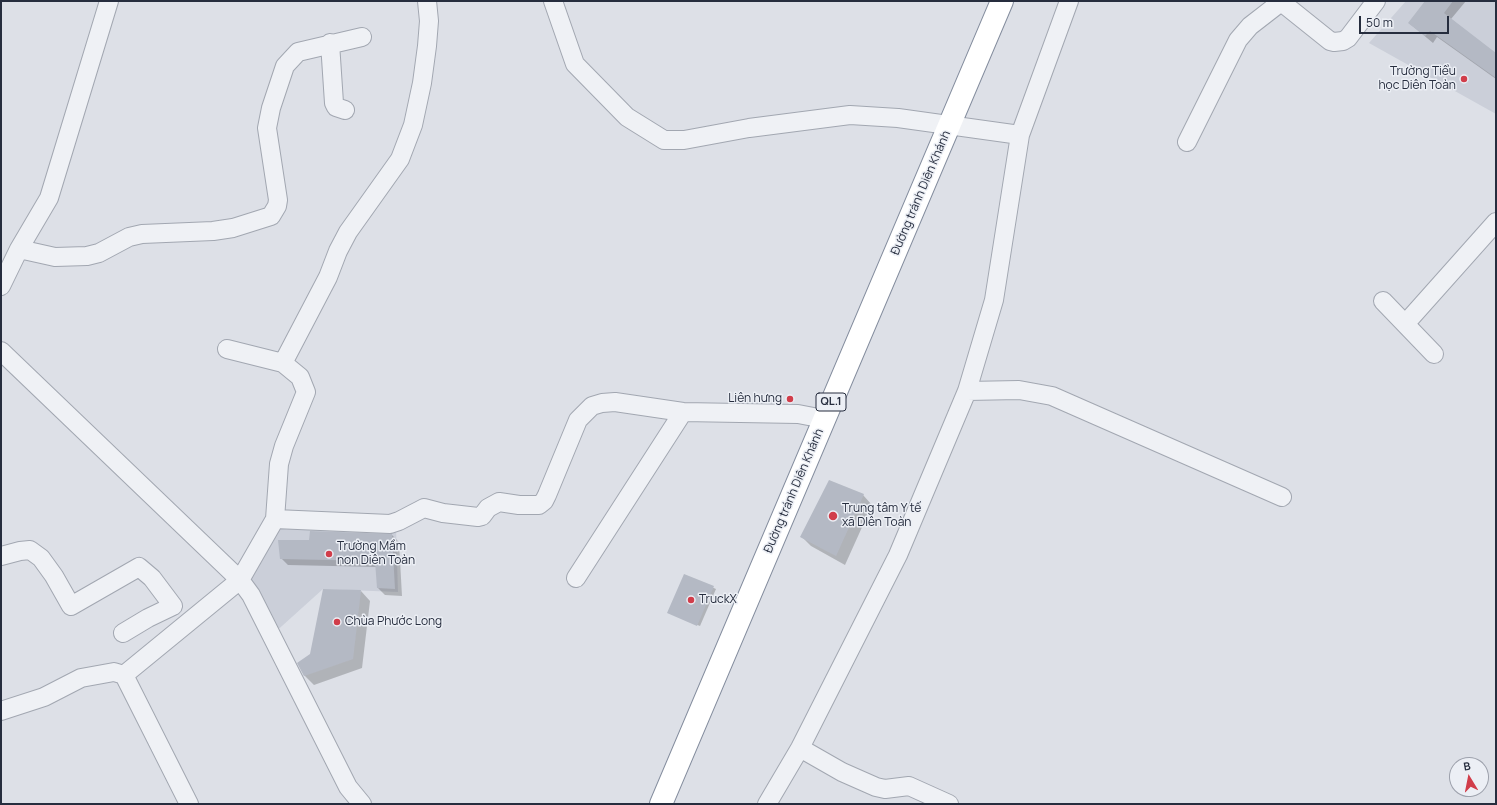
<!DOCTYPE html>
<meta charset="utf-8">
<style>
body{margin:0}
#map{position:relative;width:1497px;height:805px;overflow:hidden;background:#dde0e7;font-family:Manrope,sans-serif}
canvas{display:block}
.frame{position:absolute;inset:0;border:2px solid #262d3e;pointer-events:none}
.north{position:absolute;left:1449px;top:757px;width:40px;height:40px;box-sizing:border-box;background:#eceff5;border:1px solid #9da1ac;border-radius:50%;rotate:350deg;font-size:11px;font-weight:700;line-height:16px;text-align:center;color:#262d3e}
.north::after{content:'';display:block;margin:auto;width:14px;height:18px;background:#d13d4a;clip-path:polygon(50% 0,100% 100%,50% 72%,0 100%)}
.scale{position:absolute;left:1359px;top:16px;width:90px;height:18px;box-sizing:border-box;border:2px solid #262d3e;border-top:0;padding-left:5px;font-size:12px;line-height:14px;white-space:nowrap;color:#262d3e;-webkit-text-stroke:3px #eceff5;paint-order:stroke}
</style>
<div id="map">
<canvas width="1497" height="805"></canvas>
<div class="frame"></div>
<div class="north">B</div>
<div class="scale">50 m</div>
</div>
<script>
const c = document.querySelector('canvas').getContext('2d');
c.lineJoin = 'round';
function paint(path, color) { c.fillStyle = color; c.fill(path, 'evenodd'); }
const poly = rows => new Path2D(rows.map(r => 'M' + r).join(''));
function stroke(path, color, width, dash) { c.strokeStyle = color; c.lineWidth = width; c.lineCap = dash ? 'butt' : 'round'; c.setLineDash(dash || []); c.stroke(path); }
function drawText(font, color, halo, rows, align = 'center') {
  c.font = font + ' Manrope,sans-serif'; c.lineWidth = 3; c.setLineDash([]); c.textBaseline = 'middle'; c.strokeStyle = halo; c.fillStyle = color; for (const [text, x, y, turn = 0] of rows) {
    c.save(); c.translate(x, y); c.rotate((+turn || 0) * Math.PI / 180); c.textAlign = isNaN(turn) ? turn : align; if (halo) c.strokeText(text, 0, 0); c.fillText(text, 0, 0); c.restore();
  }
}
const built = poly([
 [1406,1,1496,1,1496,114,1369,43],
 [280,523,396,527,398,592,323,589,272,635,247,580]
]);
const shadow = poly([
 [1426,1,1466,1,1451,19,1496,55,1496,79,1437,37,1433,43,1409,23],
 [863,495,872,505,845,565,811,546,802,537],
 [392,535,399,542,402,596,385,595,378,588,377,567,288,565,281,558,310,541],
 [685,575,716,589,700,626,669,613],
 [361,591,370,601,362,668,314,685,304,675,311,654]
]);
const building = poly([
 [1425,1,1453,1,1444,13,1496,53,1496,78,1430,31,1425,36,1408,23],
 [829,480,864,494,836,556,800,537],
 [310,531,392,534,395,589,377,588,375,561,280,559,278,540,309,540],
 [684,574,714,586,697,626,667,613],
 [323,589,361,590,353,659,304,676,297,663,310,654]
]);
const minor = poly([
 [553,1,575,64,627,117,664,140,684,140,749,128,850,115,898,118,1020,135],
 [1280,1,1330,41,1334,42,1343,41,1348,38,1376,1],
 [330,43,334,103,336,107,345,110],
 [1187,142,1238,40,1250,26,1281,2],
 [19,249,55,257,87,256,99,253,129,237,142,234,213,231,233,228,271,216,277,206,278,200,267,128,271,108,285,66,298,52,362,37],
 [1,286,19,249,49,198,109,1],
 [1383,301,1434,354],
 [1406,323,1496,222],
 [227,349,283,363],
 [1,351,240,580,251,595,348,787,362,804],
 [967,391,1019,390,1052,396,1282,497],
 [275,519,390,524,399,521,424,508,443,513,478,517,482,516,488,508,499,502,519,505,539,505,544,501,547,495,578,420,592,406,602,403,615,402,683,412,798,414,824,419],
 [1,556,20,551,30,550,41,558,54,576,71,606,139,567,152,578,173,606,148,618,123,633],
 [576,578,683,412],
 [124,675,189,804],
 [1,711,44,697,81,678,114,672,124,675,240,580,275,519,279,464,284,446,306,392,300,377,283,363,328,277,338,251,348,232,400,159,413,125,422,83,427,46,429,21,427,1],
 [800,748,842,772,876,787,885,789,909,786,949,804],
 [767,804,800,748,898,555,967,391,994,300,1020,135,1069,1]
]);
const highway = poly([
 [661,804,1002,1]
]);
const markers = [
 [1464,79,4,"#d13d4a"],
 [790,399,4,"#d13d4a"],
 [833,516,5,"#d13d4a"],
 [329,554,4,"#d13d4a"],
 [691,600,4,"#d13d4a"],
 [337,622,4,"#d13d4a"]
];
const shields = [
 [831,402,30]
];
const shieldNames = [
 ["QL.1",831,402]
];
const poiNames = [
 ["Trường Tiểu",1456,72,"right"],
 ["học Diên Toàn",1456,86,"right"],
 ["Liên hưng",782,399,"right"],
 ["Trung tâm Y tế",842,509],
 ["xã DIên Toàn",842,523],
 ["Trường Mầm",337,547],
 ["non Diên Toàn",337,561],
 ["TruckX",699,600],
 ["Chùa Phước Long",345,622]
];
const streetNames = [
 ["Đường tránh Diên Khánh",921,193,-67],
 ["Đường tránh Diên Khánh",794,491,-67]
];
paint(built, '#cbcfd9');
paint(shadow, '#0003');
paint(building, '#b4b9c4');
stroke(minor, '#a2a7b1', 20);
stroke(highway, '#848d9e', 24);
stroke(minor, '#eff1f5', 18);
stroke(highway, '#fff', 22);
for (const [x, y, r, color] of markers) { const dot = new Path2D(); dot.arc(x, y, r, 0, 2 * Math.PI); c.fillStyle = color; c.fill(dot); stroke(dot, '#eceff5', 1.5); }
for (const [x, y, w] of shields) { const box = new Path2D(); box.roundRect(x - w / 2, y - 9, w, 18, 3); c.fillStyle = '#eceff5'; c.fill(box); stroke(box, '#262d3e', 1); }
drawText('bold 11px', '#262d3e', null, shieldNames);
drawText('12px', '#262d3e', '#eceff5', poiNames, 'left');
drawText('12px', '#262d3e', '#eceff5', streetNames);
</script>
